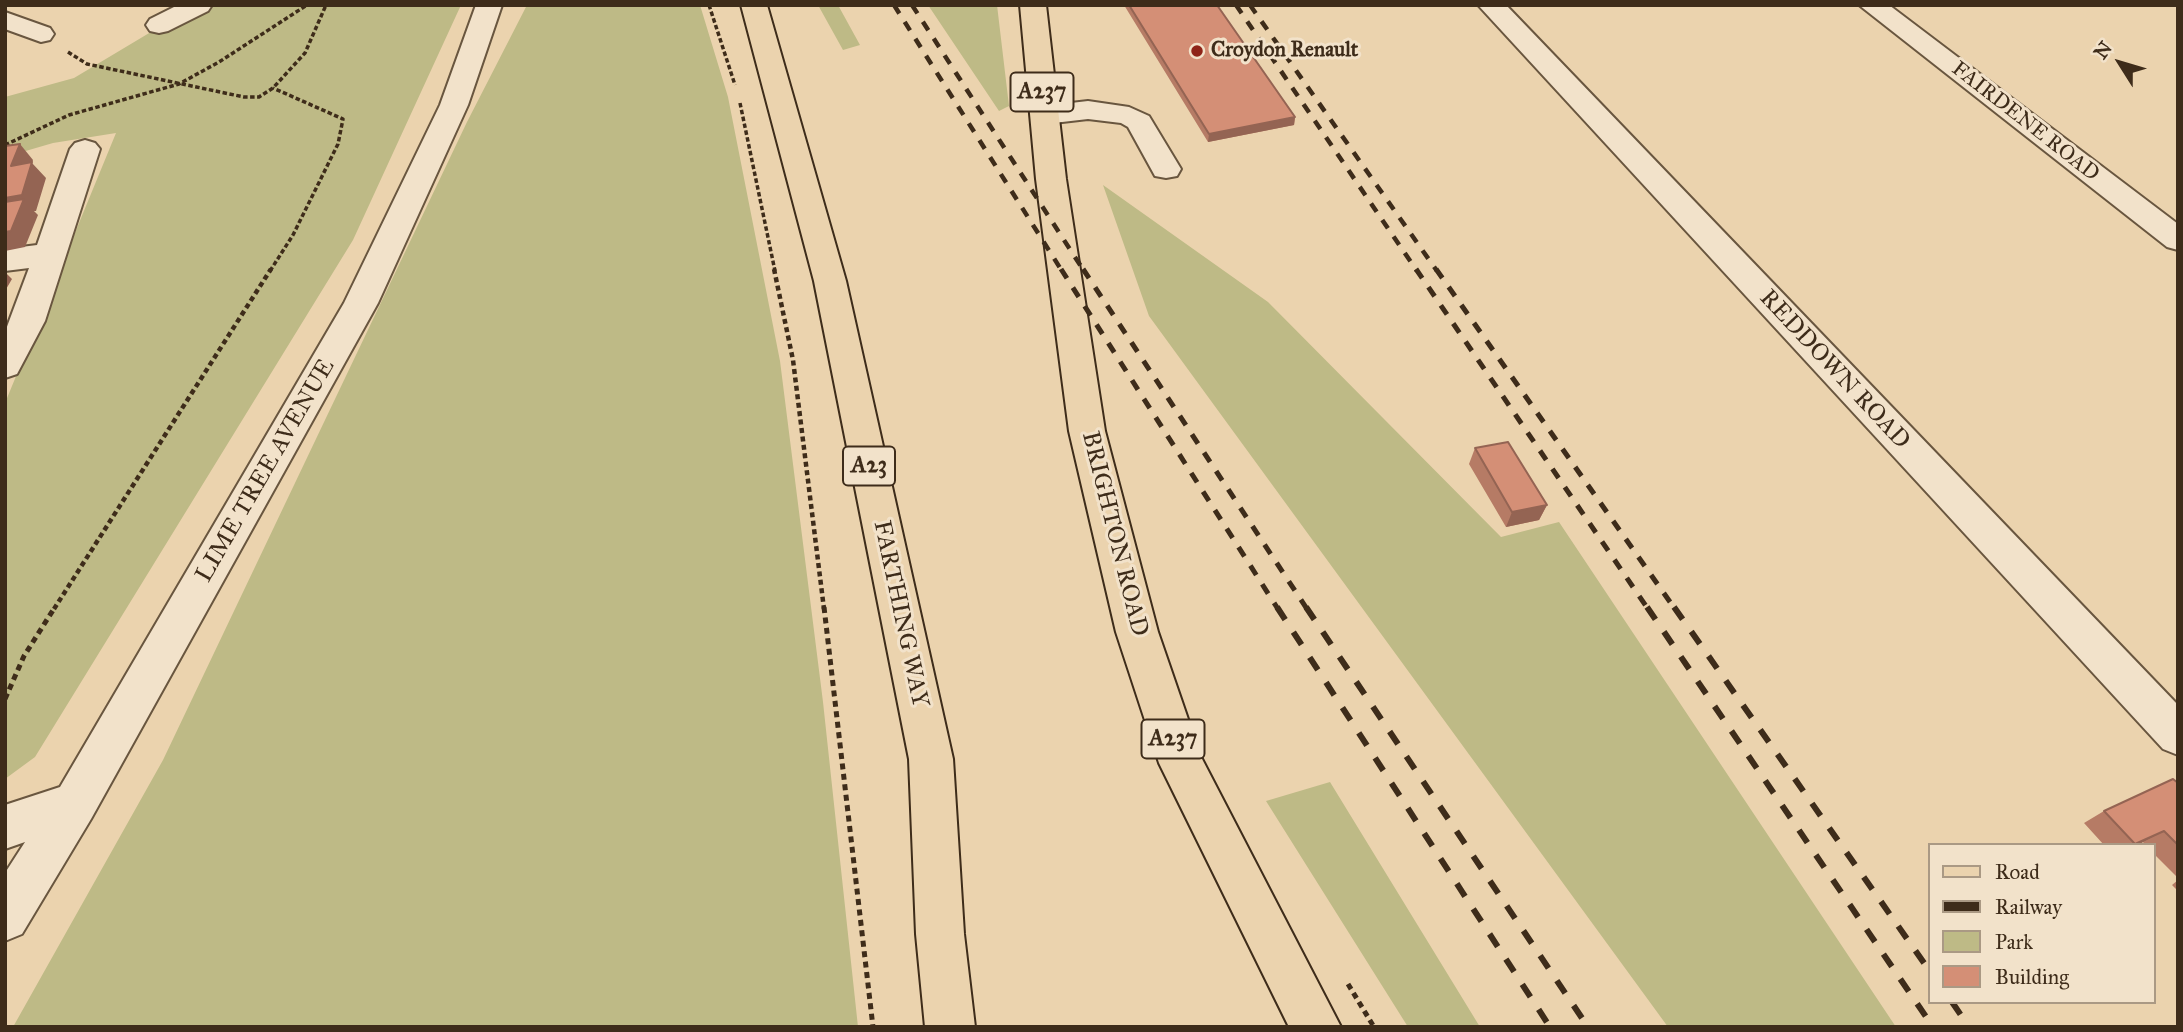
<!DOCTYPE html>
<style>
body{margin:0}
#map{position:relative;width:2183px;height:1032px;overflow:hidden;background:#ebd3ae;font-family:"IM FELL Great Primer",serif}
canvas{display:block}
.frame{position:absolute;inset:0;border:7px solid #3e2c1a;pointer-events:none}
.legend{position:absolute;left:1928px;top:843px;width:228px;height:161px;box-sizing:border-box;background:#f2e2ca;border:2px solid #aa9984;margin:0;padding:9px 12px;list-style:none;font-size:21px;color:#3e2c1a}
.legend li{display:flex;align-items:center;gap:14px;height:35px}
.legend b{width:35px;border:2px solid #aa9984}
.north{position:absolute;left:2085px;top:28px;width:70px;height:70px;-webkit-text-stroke:5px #f2e2ca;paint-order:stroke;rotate:307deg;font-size:19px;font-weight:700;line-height:28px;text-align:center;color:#3e2c1a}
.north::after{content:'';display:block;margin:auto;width:24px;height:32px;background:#3e2c1a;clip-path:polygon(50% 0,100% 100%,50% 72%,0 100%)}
</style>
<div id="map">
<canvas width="2183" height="1032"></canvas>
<div class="frame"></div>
<ul class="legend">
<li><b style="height:9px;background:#ebd3ae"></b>Road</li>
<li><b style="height:9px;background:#3e2c1a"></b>Railway</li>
<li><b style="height:19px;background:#beba86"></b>Park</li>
<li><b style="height:19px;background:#d48f76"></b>Building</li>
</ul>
<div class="north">N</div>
</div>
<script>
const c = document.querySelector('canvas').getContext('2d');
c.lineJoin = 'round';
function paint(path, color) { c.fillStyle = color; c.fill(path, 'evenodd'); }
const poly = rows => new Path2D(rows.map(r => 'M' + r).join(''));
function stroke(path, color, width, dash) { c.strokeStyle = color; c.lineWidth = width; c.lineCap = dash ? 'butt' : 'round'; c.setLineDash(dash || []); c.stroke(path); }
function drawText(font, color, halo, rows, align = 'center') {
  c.font = font + ' "IM FELL Great Primer",serif'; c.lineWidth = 6; c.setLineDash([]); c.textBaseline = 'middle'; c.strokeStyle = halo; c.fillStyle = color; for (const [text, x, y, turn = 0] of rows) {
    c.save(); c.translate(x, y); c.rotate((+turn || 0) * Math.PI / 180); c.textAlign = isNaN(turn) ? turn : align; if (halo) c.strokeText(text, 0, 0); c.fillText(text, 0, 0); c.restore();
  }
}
const green = poly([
 [196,5,461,5,353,240,35,757,5,779,5,403,116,133,53,143,5,157,5,97,74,78],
 [527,5,700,5,728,97,780,361,823,702,858,1027,13,1027,163,760,467,122],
 [818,5,838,5,860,45,843,50],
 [928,5,997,5,1009,106,999,111],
 [1103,185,1268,302,1501,537,1559,522,1896,1027,1668,1027,1149,316],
 [1330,782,1480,1027,1408,1027,1266,801]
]);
const pathFar2 = poly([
 [709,5,735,85],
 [68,52,87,64,244,97,259,97,273,88,305,53,326,5],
 [740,103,775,271],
 [5,145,69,115,179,84,219,62,307,5],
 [270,271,293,235,338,144,343,119,273,88]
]);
const pathFar1 = poly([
 [774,269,793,360,824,609],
 [54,609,271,269]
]);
const path = poly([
 [824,607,873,1027],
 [5,699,24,656,55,607],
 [1348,984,1374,1027]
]);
const minor = poly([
 [178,5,212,5,208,11,168,31,159,33,150,31,146,25,150,19,178,5],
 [476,5,502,5,468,105,378,303,91,819,22,934,5,941,5,873,25,842,5,849,5,805,60,787,344,303,440,105,476,5],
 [1478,5,1506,5,2178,705,2178,755,2163,749,1478,5],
 [1859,5,1889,5,2178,224,2178,250,2167,247,1859,5],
 [5,12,50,28,54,34,50,40,41,42,5,29,5,12],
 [1088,101,1129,107,1149,116,1181,169,1177,176,1166,178,1155,176,1128,127,1121,123,1088,119,1045,124,1035,121,1031,115,1035,109,1045,106,1088,101],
 [85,140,95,143,100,149,45,321,17,374,5,378,5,332,29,268,5,271,5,249,37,245,70,149,75,143,85,140]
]);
const major = poly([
 [1020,5,1046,5,1066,179,1105,431,1158,632,1201,757,1341,1027,1289,1027,1159,763,1116,632,1069,431,1036,179,1020,5]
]);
const highway = poly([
 [741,5,767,5,846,281,953,759,964,934,975,1027,925,1027,916,934,909,759,814,281,741,5]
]);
const railFar2 = poly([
 [894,5,1062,271],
 [912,5,1084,271],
 [1236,5,1417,271],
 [1250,5,1437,271]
]);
const railFar1 = poly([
 [1061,269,1278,609],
 [1083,269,1307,609],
 [1416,269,1648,609],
 [1436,269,1675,609]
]);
const rail = poly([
 [1277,607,1550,1027],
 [1306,607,1588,1027],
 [1647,607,1933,1027],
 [1674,607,1929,970],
 [1952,1002,1969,1027]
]);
const wall = poly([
 [1124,5,1217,5,1295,117,1294,125,1208,142],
 [1475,448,1547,505,1539,520,1506,527,1469,464],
 [2178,783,2178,878,2153,853,2153,845,2145,845,2143,842,2138,845,2104,845,2084,823,2104,811],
 [2178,880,2178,891,2172,885]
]);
const shadedWall = poly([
 [1295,117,1294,125,1208,142,1209,134],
 [20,144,33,160,32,163,46,178,36,211,34,211,38,215,25,247,5,251,5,198,11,166],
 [5,272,12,279,5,291],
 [1547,505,1539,520,1506,527,1512,512],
 [2164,831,2143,842,2138,845,2134,845]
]);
const building = poly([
 [1129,5,1217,5,1295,117,1209,134,1129,5],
 [20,144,11,166,32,162,22,195,5,198,5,146,20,144],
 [24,199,11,231,5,232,5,202,24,199],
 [1508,442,1547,505,1512,512,1475,448,1508,442],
 [2173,779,2178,783,2178,845,2164,831,2135,844,2104,811,2173,779]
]);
const markers = [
 [1197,51,7,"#8f2418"]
];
const farPoinames = [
 ["Croydon Renault",1211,51]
];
const farStreetnames = [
 ["FAIRDENE ROAD",2025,122,38]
];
const shields = [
 [1042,92,63],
 [869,466,52],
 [1173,739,63]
];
const shieldNames = [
 ["A237",1042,92],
 ["A23",869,466],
 ["A237",1173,739]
];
const streetNames = [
 ["REDDOWN ROAD",1834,370,47],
 ["LIME TREE AVENUE",266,471,-60],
 ["BRIGHTON ROAD",1114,534,76],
 ["FARTHING WAY",900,614,78]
];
paint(green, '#beba86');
stroke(minor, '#69563f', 4);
stroke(major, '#3e2c1a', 4);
stroke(highway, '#3e2c1a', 4);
stroke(pathFar2, '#3e2c1a', 3.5, [4.5, 2.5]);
stroke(pathFar1, '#3e2c1a', 4.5, [5, 3.5]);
stroke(path, '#3e2c1a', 5, [6, 4.5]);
paint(minor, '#f2e2ca');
paint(major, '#ebd3ae');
paint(highway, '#ebd3ae');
stroke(railFar2, '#3e2c1a', 4.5, [10, 10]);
stroke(railFar1, '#3e2c1a', 5, [11, 11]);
stroke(rail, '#3e2c1a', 6, [15, 15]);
paint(wall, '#b67b65');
paint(shadedWall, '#946453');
paint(building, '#d48f76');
stroke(building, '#946453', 2);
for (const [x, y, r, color] of markers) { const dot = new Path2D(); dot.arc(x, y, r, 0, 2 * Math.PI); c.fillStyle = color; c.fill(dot); stroke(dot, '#f2e2ca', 2.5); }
drawText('bold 21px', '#3e2c1a', '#f2e2ca', farPoinames, 'left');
drawText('21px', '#3e2c1a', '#f2e2ca', farStreetnames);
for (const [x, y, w] of shields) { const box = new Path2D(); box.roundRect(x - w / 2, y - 19.5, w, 39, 5); c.fillStyle = '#f2e2ca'; c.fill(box); stroke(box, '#3e2c1a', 2); }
drawText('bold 23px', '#3e2c1a', null, shieldNames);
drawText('24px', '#3e2c1a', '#f2e2ca', streetNames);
</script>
